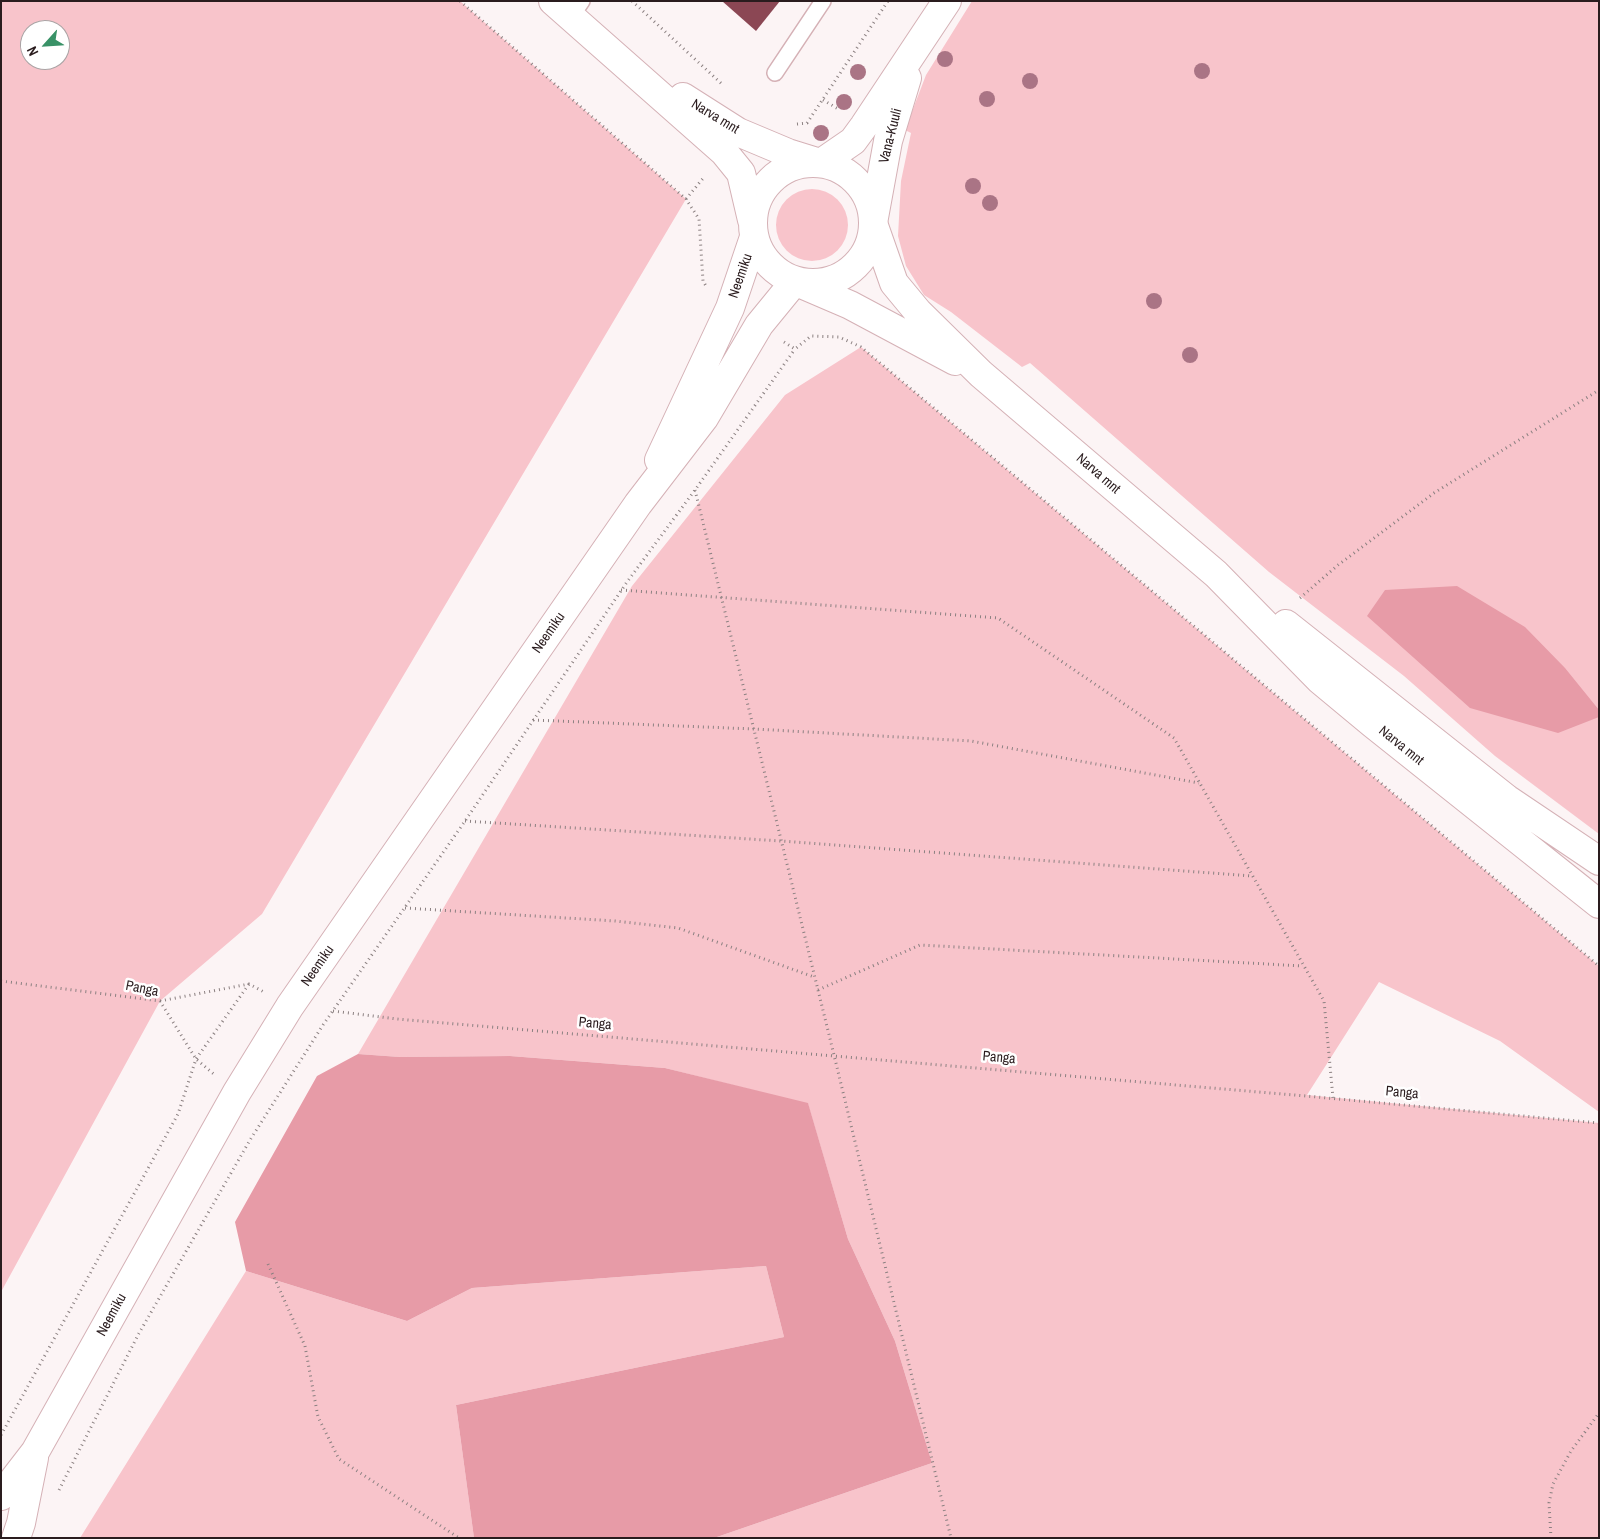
<!DOCTYPE html>
<style>
body{margin:0}
#map{position:relative;width:1600px;height:1539px;overflow:hidden;background:#fcf4f5;font-family:"Archivo Narrow",sans-serif}
canvas{display:block}
.frame{position:absolute;inset:0;border:2px solid #2a1c1e;pointer-events:none}
.north{position:absolute;left:20px;top:20px;width:50px;height:50px;box-sizing:border-box;background:#fff;border:1px solid #aaa4a5;border-radius:50%;rotate:244deg;font-size:14px;font-weight:700;line-height:20px;text-align:center;color:#2a1c1e}
.north::after{content:'';display:block;margin:auto;width:18px;height:22px;background:#399267;clip-path:polygon(50% 0,100% 100%,50% 72%,0 100%)}
</style>
<div id="map">
<canvas width="1600" height="1539"></canvas>
<div class="frame"></div>
<div class="north">N</div>
</div>
<script>
const c = document.querySelector('canvas').getContext('2d');
c.lineJoin = 'round';
function paint(path, color) { c.fillStyle = color; c.fill(path, 'evenodd'); }
const poly = rows => new Path2D(rows.map(r => 'M' + r).join(''));
function stroke(path, color, width, dash) { c.strokeStyle = color; c.lineWidth = width; c.lineCap = dash ? 'butt' : 'round'; c.setLineDash(dash || []); c.stroke(path); }
function drawText(font, color, halo, rows, align = 'center') {
  c.font = font + ' "Archivo Narrow",sans-serif'; c.lineWidth = 5; c.setLineDash([]); c.textBaseline = 'middle'; c.strokeStyle = halo; c.fillStyle = color; for (const [text, x, y, turn = 0] of rows) {
    c.save(); c.translate(x, y); c.rotate((+turn || 0) * Math.PI / 180); c.textAlign = isNaN(turn) ? turn : align; if (halo) c.strokeText(text, 0, 0); c.fillText(text, 0, 0); c.restore();
  }
}
const green = poly([
 [1,1,460,1,686,199,262,914,160,1001,1,1292],
 [30,30,60,30,60,60,30,60],
 [972,1,1599,1,1599,834,1495,756,1404,676,1269,572,1030,363,1022,367,951,312,924,295,906,266,898,236,901,181,911,133,905,130,926,75],
 '776 225a36 36 0 1 1 72 0a36 36 0 1 1-72 0Z',
 [861,347,1599,966,1599,1112,1500,1041,1379,982,1307,1095,1599,1123,1599,1538,714,1538,932,1463,895,1341,848,1239,808,1104,665,1068,510,1056,400,1057,358,1054,632,586,785,395],
 [766,1266,784,1337,456,1405,474,1538,80,1538,246,1271,407,1321,472,1288]
]);
const forest = poly([
 [1457,586,1525,627,1565,668,1599,710,1599,717,1558,733,1470,708,1367,616,1385,590],
 [358,1054,400,1057,510,1056,665,1068,808,1103,848,1239,895,1341,932,1463,714,1538,474,1538,456,1405,784,1337,766,1266,472,1288,407,1321,246,1271,235,1222,317,1076]
]);
const building = poly([
 [722,1,780,1,756,31]
]);
const path = poly([
 [460,1,686,199,699,219,703,281,706,286],
 [632,1,723,85],
 [823,100,840,110],
 [797,124,807,123,888,1],
 [686,199,705,176],
 [784,342,795,349,811,336,839,337,861,347,1599,966],
 [695,490,834,1055,951,1538],
 [621,590,998,618,1174,738,1324,1001,1333,1098],
 [1300,598,1338,565,1434,493,1599,390],
 [533,720,754,729,971,741,1199,783],
 [465,821,781,841,1252,876],
 [405,908,615,921,678,928,814,977],
 [1,981,160,1001,196,1059,215,1075],
 [818,990,920,945,1303,966],
 [160,1001,249,984,264,992],
 [333,1011,397,1019,1306,1096,1599,1123],
 [268,1264,305,1346,318,1417,339,1459,459,1538],
 [1,1435,178,1114,196,1059,249,984],
 [59,1490,138,1335,250,1140,323,1025,465,821,627,582,695,490,795,349],
 [1551,1538,1549,1503,1553,1484,1571,1451,1599,1413]
]);
const service = poly([
 [571,17,582,1],
 [775,73,823,1]
]);
const minor = poly([
 [659,460,730,308,754,237],
 [1,1496,35,1452,237,1092,290,1006,638,504,704,418,759,325,795,281],
 [16,1538,21,1523,34,1458]
]);
const tertiary = poly([
 [821,163,853,141,864,126,947,1],
 [873,223,888,141,907,78]
]);
const secondary = poly([
 [553,1,724,152,741,173,752,220],
 [683,97,738,132,788,153,817,162],
 '753 223a60 60 0 1 1 120 0a60 60 0 1 1-120 0Z',
 [873,223,894,283,918,312,981,374,1216,574,1320,680,1373,724,1599,904],
 [801,284,850,305,955,361],
 [1286,624,1507,799,1599,861]
]);
const trees = [
 [945,59],
 [1202,71],
 [858,72],
 [1030,81],
 [987,99],
 [844,102],
 [821,133],
 [973,186],
 [990,203],
 [1154,301],
 [1190,355]
];
const streetNames = [
 ["Narva mnt",715,117,31],
 ["Vana-Kuuli",891,136,-76],
 ["Neemiku",741,276,-71],
 ["Narva mnt",1098,474,41],
 ["Neemiku",549,633,-55],
 ["Narva mnt",1401,746,39],
 ["Neemiku",318,966,-55],
 ["Panga",142,989,11],
 ["Panga",595,1024,5],
 ["Panga",999,1058,5],
 ["Panga",1402,1093,5],
 ["Neemiku",112,1315,-61]
];
paint(green, '#f8c4cb');
paint(forest, '#e79ba7');
paint(building, '#8b4754');
stroke(service, '#d5b1b6', 18);
stroke(minor, '#d5b1b6', 30);
stroke(tertiary, '#d5b1b6', 30);
stroke(secondary, '#d5b1b6', 30);
stroke(path, '#8b8081', 3, [1, 4]);
stroke(service, '#fff', 15);
stroke(minor, '#fff', 28);
stroke(tertiary, '#fff', 28);
stroke(secondary, '#fff', 28);
c.fillStyle = '#aa7485';
for (const [x, y] of trees) { c.beginPath(); c.arc(x, y, 8, 0, 2 * Math.PI); c.fill(); }
drawText('14px', '#2a1c1e', '#fff', streetNames);
</script>
